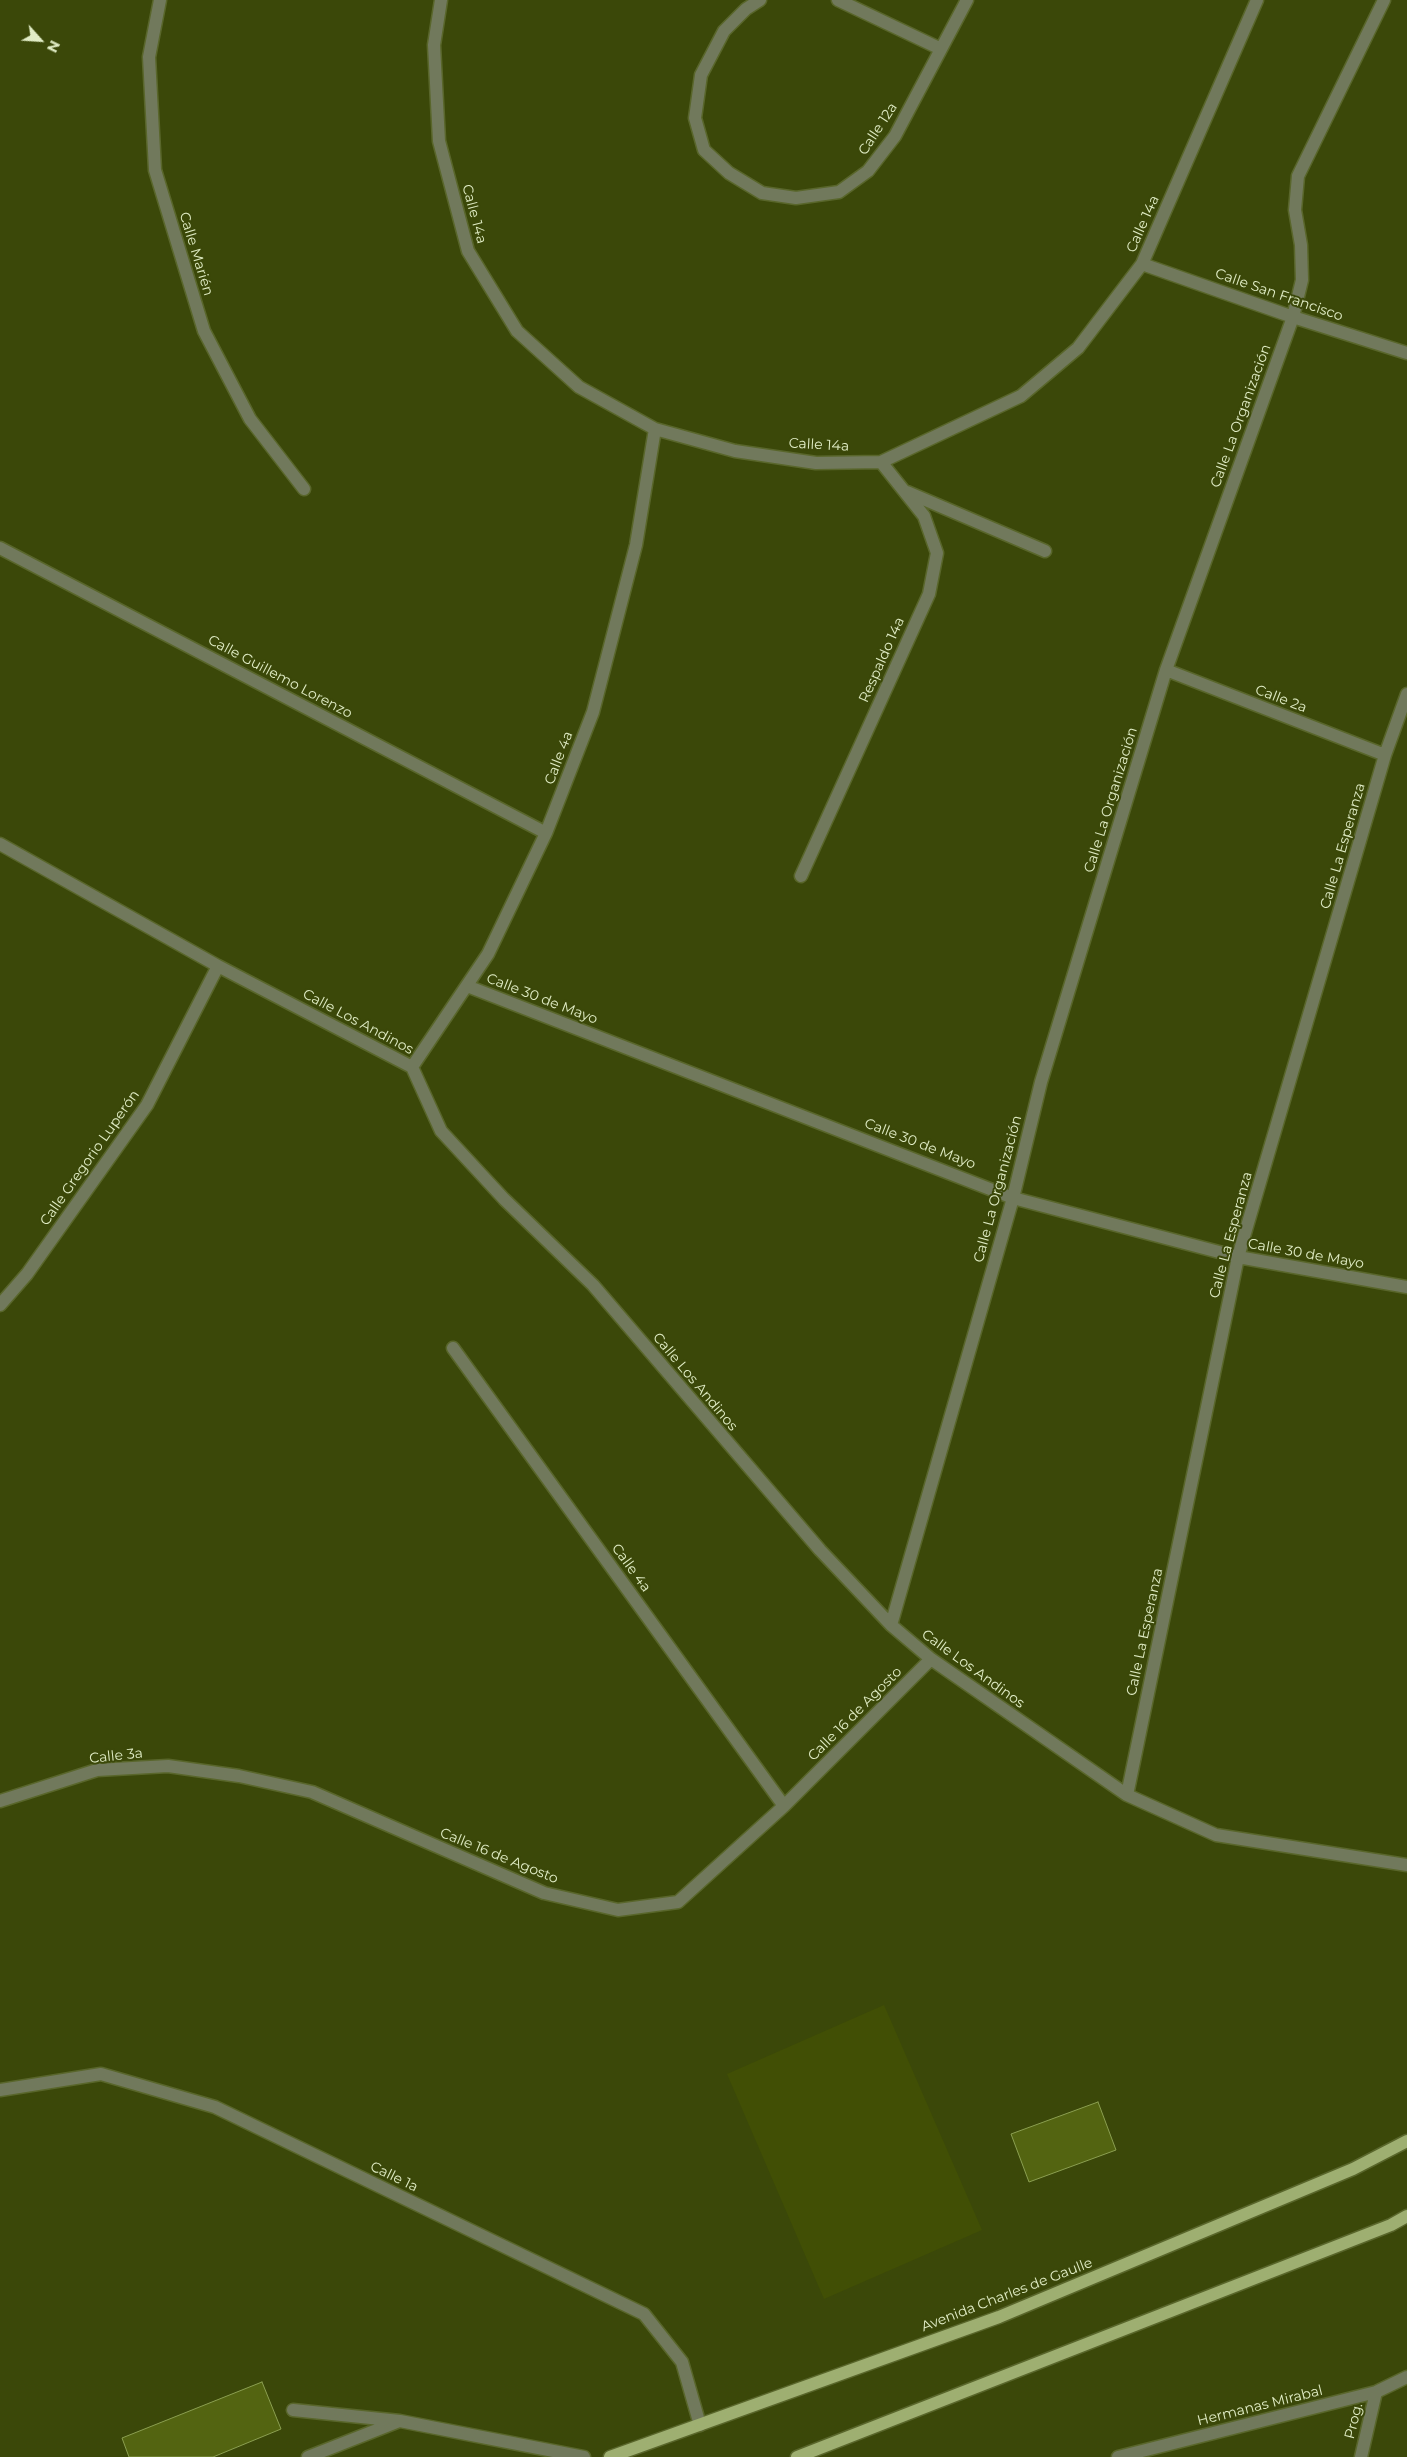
<!DOCTYPE html>
<meta charset="utf-8">
<style>
body{margin:0}
#map{position:relative;width:1407px;height:2457px;overflow:hidden;background:#3b4809;font-family:Montserrat,sans-serif}
canvas{display:block}
.north{position:absolute;left:15px;top:15px;width:50px;height:50px;-webkit-text-stroke:4px #3b4809;paint-order:stroke;rotate:116deg;font-size:14px;font-weight:700;line-height:20px;text-align:center;color:#e1edc6}
.north::after{content:'';display:block;margin:auto;width:18px;height:22px;background:#e1edc6;clip-path:polygon(50% 0,100% 100%,50% 72%,0 100%)}
</style>
<div id="map">
<canvas width="1407" height="2457"></canvas>
<div class="north">N</div>
</div>
<script>
const c = document.querySelector('canvas').getContext('2d');
c.lineJoin = 'round';
function paint(path, color) { c.fillStyle = color; c.fill(path, 'evenodd'); }
const poly = rows => new Path2D(rows.map(r => 'M' + r).join(''));
function stroke(path, color, width, dash) { c.strokeStyle = color; c.lineWidth = width; c.lineCap = dash ? 'butt' : 'round'; c.setLineDash(dash || []); c.stroke(path); }
function drawText(font, color, halo, rows, align = 'center') {
  c.font = font + ' Montserrat,sans-serif'; c.lineWidth = 4; c.setLineDash([]); c.textBaseline = 'middle'; c.strokeStyle = halo; c.fillStyle = color; for (const [text, x, y, turn = 0] of rows) {
    c.save(); c.translate(x, y); c.rotate((+turn || 0) * Math.PI / 180); c.textAlign = isNaN(turn) ? turn : align; if (halo) c.strokeText(text, 0, 0); c.fillText(text, 0, 0); c.restore();
  }
}
const built = poly([
 [884,2005,982,2230,824,2299,727,2074]
]);
const building = poly([
 [1098,2102,1116,2150,1029,2182,1011,2134,1098,2102],
 [262,2382,281,2429,213,2457,129,2457,122,2438,262,2382]
]);
const service = poly([
 [293,2410,400,2421,584,2457],
 [308,2457,397,2422]
]);
const minor = poly([
 [160,0,149,57,155,170,204,331,250,419,304,489],
 [441,0,434,45,439,141,468,251,517,331,579,387,655,429,735,451,816,463,881,462,1021,396,1078,348,1142,264,1257,0],
 [760,0,746,9,724,31,701,75,695,118,704,150,729,173,762,193,796,198,839,192,868,171,895,136,967,0],
 [838,0,941,49],
 [1142,264,1293,317,1407,353],
 [907,492,1045,551],
 [0,548,546,833],
 [1166,670,1385,755],
 [0,844,218,966,412,1067,441,1131,504,1199,593,1285,820,1550,891,1625,931,1659,1127,1795,1216,1835,1407,1865],
 [801,876,929,594,937,553,924,516,881,462],
 [467,986,1013,1198,1238,1257,1407,1287],
 [412,1067,488,954,546,833,593,712,636,545,655,429],
 [0,1305,27,1274,147,1105,218,966],
 [453,1348,784,1806],
 [891,1625,1013,1198,1041,1082,1166,670,1293,317,1302,280,1301,245,1295,210,1298,176,1384,0],
 [1127,1795,1238,1257,1385,755,1407,694],
 [0,1801,97,1770,168,1766,239,1776,312,1792,544,1893,618,1910,678,1902,784,1806,931,1659],
 [0,2090,101,2074,215,2107,644,2314,682,2362,700,2425],
 [1118,2457,1376,2392,1407,2377],
 [1361,2457,1376,2392]
]);
const primary = poly([
 [610,2457,999,2317,1353,2169,1407,2141],
 [797,2457,1391,2225,1407,2216]
]);
const streetNames = [
 ["Calle 12a",878,129,-57],
 ["Calle 14a",474,214,75],
 ["Calle 14a",1143,224,-66],
 ["Calle Marién",196,254,73],
 ["Calle San Francisco",1279,295,19],
 ["Calle La Organización",1241,416,-70],
 ["Calle 14a",819,445,3],
 ["Respaldo 14a",882,660,-66],
 ["Calle Guillemo Lorenzo",280,677,28],
 ["Calle 2a",1281,699,21],
 ["Calle 4a",559,758,-69],
 ["Calle La Organización",1111,800,-73],
 ["Calle La Esperanza",1343,846,-74],
 ["Calle 30 de Mayo",542,999,21],
 ["Calle Los Andinos",358,1022,28],
 ["Calle 30 de Mayo",920,1144,21],
 ["Calle Gregorio Luperón",90,1158,-55],
 ["Calle La Organización",998,1189,-75],
 ["Calle La Esperanza",1231,1235,-75],
 ["Calle 30 de Mayo",1306,1254,10],
 ["Calle Los Andinos",695,1382,50],
 ["Calle 4a",631,1568,54],
 ["Calle La Esperanza",1145,1632,-78],
 ["Calle Los Andinos",973,1669,36],
 ["Calle 16 de Agosto",855,1714,-45],
 ["Calle 3a",116,1756,-6],
 ["Calle 16 de Agosto",499,1856,22],
 ["Calle 1a",394,2177,26],
 ["Avenida Charles de Gaulle",1007,2295,-21],
 ["Hermanas Mirabal",1260,2406,-14],
 ["Prog.",1354,2421,-76]
];
paint(built, '#414f05');
paint(building, '#536411');
stroke(building, '#8b9f51', 1);
stroke(service, '#59662b', 15);
stroke(minor, '#59662b', 15);
stroke(primary, '#59662b', 15);
stroke(service, '#71795c', 12);
stroke(minor, '#71795c', 12);
stroke(primary, '#9eaf71', 12);
drawText('14px', '#e1edc6', '#3b4809', streetNames);
</script>
